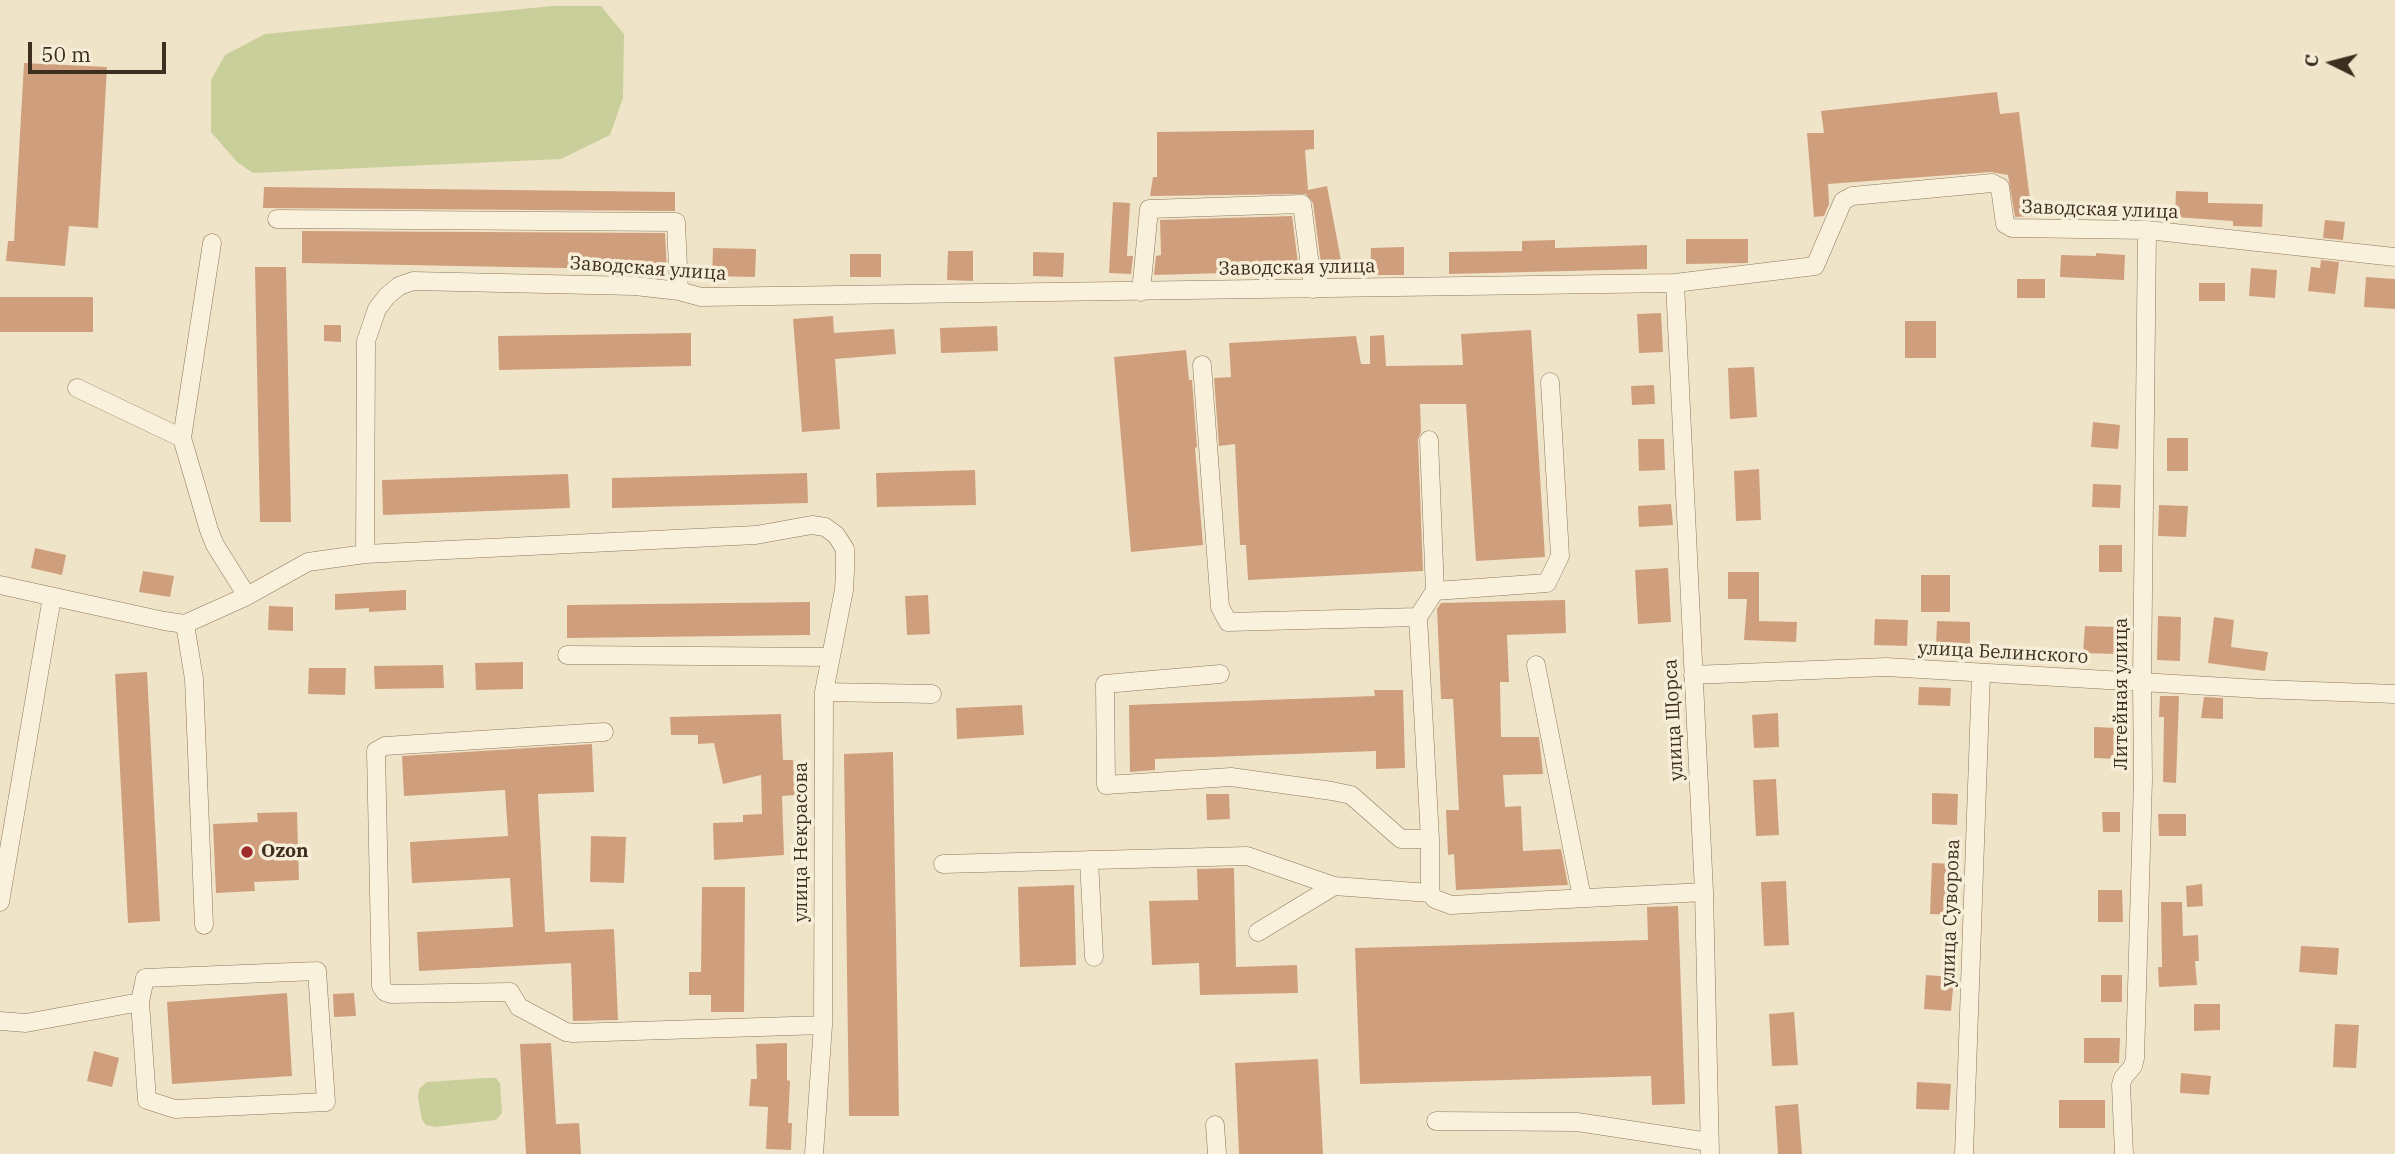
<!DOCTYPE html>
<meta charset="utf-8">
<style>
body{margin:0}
#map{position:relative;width:2395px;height:1154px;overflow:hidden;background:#f0e4c8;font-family:"IBM Plex Serif",serif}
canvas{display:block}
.north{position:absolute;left:2297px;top:28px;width:70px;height:70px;-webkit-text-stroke:5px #f7eed8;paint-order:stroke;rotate:276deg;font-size:19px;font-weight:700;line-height:28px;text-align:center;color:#3d2e20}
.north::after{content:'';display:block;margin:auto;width:24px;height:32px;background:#3d2e20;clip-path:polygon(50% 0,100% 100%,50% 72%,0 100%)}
.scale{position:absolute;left:28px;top:42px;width:138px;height:32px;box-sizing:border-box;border:4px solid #3d2e20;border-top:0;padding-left:9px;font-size:21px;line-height:24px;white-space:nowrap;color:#3d2e20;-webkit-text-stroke:5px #f7eed8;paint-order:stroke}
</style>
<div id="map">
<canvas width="2395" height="1154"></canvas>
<div class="north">С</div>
<div class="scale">50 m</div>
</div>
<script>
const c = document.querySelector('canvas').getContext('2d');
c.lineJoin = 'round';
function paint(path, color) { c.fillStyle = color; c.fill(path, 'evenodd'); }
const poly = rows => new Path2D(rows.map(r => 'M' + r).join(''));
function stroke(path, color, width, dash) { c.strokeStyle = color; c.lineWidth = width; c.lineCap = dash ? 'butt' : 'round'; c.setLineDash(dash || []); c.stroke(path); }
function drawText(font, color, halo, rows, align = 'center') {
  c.font = font + ' "IBM Plex Serif",serif'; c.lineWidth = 7; c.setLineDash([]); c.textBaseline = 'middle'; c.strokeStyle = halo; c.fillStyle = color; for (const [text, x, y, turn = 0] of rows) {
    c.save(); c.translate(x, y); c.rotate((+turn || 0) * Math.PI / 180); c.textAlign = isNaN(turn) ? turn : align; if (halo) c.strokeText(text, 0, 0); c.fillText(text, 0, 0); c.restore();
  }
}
const green = poly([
 [553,6,601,6,624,34,623,98,610,135,561,159,253,173,237,162,211,132,211,80,225,55,265,34],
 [486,1078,496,1078,500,1083,502,1113,496,1120,435,1127,426,1125,422,1120,418,1098,419,1089,427,1082]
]);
const building = poly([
 [24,63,107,67,98,228,69,226,65,266,6,261,8,241,14,241],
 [1997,92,2000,114,2019,112,2032,216,2015,217,2008,175,1991,172,1828,184,1829,204,1824,216,1814,217,1807,133,1824,133,1821,111],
 [1314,130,1314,149,1305,150,1308,190,1327,186,1343,271,1325,274,1322,271,1313,203,1306,194,1150,196,1153,177,1157,177,1157,132],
 [264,187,675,192,675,211,263,208],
 [2176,191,2208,192,2208,203,2263,204,2262,227,2233,226,2233,221,2175,217],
 [1113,202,1130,203,1127,256,1133,256,1131,274,1109,273],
 [1292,216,1299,271,1154,275,1156,256,1161,255,1160,220],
 [2325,220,2345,222,2343,240,2323,238],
 [302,231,665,233,667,270,302,263],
 [1686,239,1748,239,1748,263,1686,264],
 [1555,240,1555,248,1647,245,1647,269,1449,274,1449,252,1522,251,1522,241],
 [1404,247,1404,275,1370,275,1371,248],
 [713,248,756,249,755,277,712,276],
 [948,251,973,251,973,281,947,280],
 [1033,252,1064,253,1063,277,1033,276],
 [2096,253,2125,255,2124,280,2060,277,2061,255,2096,256],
 [850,254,881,254,881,277,850,277],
 [2321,260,2339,262,2335,294,2308,291,2311,267,2320,268],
 [255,267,286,267,291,522,260,522],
 [2251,268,2277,270,2275,298,2249,296],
 [2366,277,2395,279,2395,309,2364,307],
 [2017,279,2045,279,2045,298,2017,298],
 [2199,283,2225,283,2225,301,2199,301],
 [0,297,93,297,93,332,0,332],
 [1661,313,1663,352,1639,353,1637,314],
 [833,316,834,333,894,329,896,354,835,359,840,429,802,432,793,319],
 [1905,321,1936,321,1936,358,1905,358],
 [324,325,341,325,341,342,324,341],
 [997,326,998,351,941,353,940,328],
 [1531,330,1545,557,1476,561,1466,404,1420,404,1421,432,1418,440,1423,571,1248,580,1246,545,1240,545,1235,444,1219,446,1214,378,1231,377,1229,343,1356,336,1361,364,1370,364,1370,336,1384,335,1386,366,1463,365,1461,334],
 [691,333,691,366,499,370,498,336],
 [1186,350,1189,380,1192,380,1197,447,1195,448,1203,545,1131,552,1114,357],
 [1754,367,1757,417,1730,419,1728,368],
 [1654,385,1655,404,1632,405,1631,386],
 [2093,422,2120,425,2118,449,2091,447],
 [2167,438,2188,438,2188,471,2167,471],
 [1638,439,1664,439,1665,470,1639,471],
 [1759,469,1761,520,1736,521,1734,471],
 [975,470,976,505,877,507,876,473],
 [807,473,808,503,612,508,612,478],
 [568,474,570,508,383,515,382,480],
 [2093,484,2121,485,2120,508,2092,507],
 [1671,504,1673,525,1639,527,1638,506],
 [2159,505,2188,506,2186,537,2158,536],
 [2099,545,2122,545,2122,572,2099,572],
 [35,548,66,555,62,575,31,568],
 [1668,568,1671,622,1638,624,1635,570],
 [143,571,174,576,170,597,139,592],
 [1728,572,1759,572,1759,621,1797,622,1796,642,1744,640,1747,599,1728,599],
 [1921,575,1950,575,1950,612,1921,612],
 [406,590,406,610,369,612,369,608,335,610,335,594],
 [928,595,930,634,907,635,905,596],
 [1565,600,1566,633,1507,635,1509,682,1500,682,1501,737,1539,737,1543,774,1503,775,1505,807,1521,806,1523,851,1561,849,1568,885,1456,890,1454,854,1448,855,1446,810,1459,810,1453,699,1441,699,1437,609,1441,603],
 [810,602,810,635,567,638,567,605],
 [269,606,293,607,293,631,268,630],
 [2158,616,2181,617,2180,661,2157,660],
 [2214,617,2234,620,2231,647,2268,652,2265,671,2208,663],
 [1875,619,1908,620,1907,646,1874,645],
 [1937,621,1970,622,1970,646,1936,646],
 [2085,626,2117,627,2116,654,2083,653],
 [523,662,523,689,476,690,475,663],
 [443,665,444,688,375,689,374,666],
 [309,668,346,668,345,695,308,694],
 [147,672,160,921,128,923,115,674],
 [1919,687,1951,688,1950,706,1918,705],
 [1374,690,1403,690,1405,768,1376,769,1376,751,1155,759,1155,770,1130,772,1129,705,1375,696],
 [2160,696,2179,696,2176,783,2163,782,2164,717,2159,717],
 [2204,697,2223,698,2223,719,2201,718],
 [1022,705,1024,735,957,739,956,708],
 [1778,713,1779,747,1754,748,1752,715],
 [781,714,783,760,793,760,795,795,782,796,784,855,714,860,713,823,743,822,743,815,762,814,761,775,723,784,714,743,698,744,698,735,671,735,670,717],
 [2094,727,2118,728,2118,759,2094,758],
 [592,744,594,792,538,794,545,932,614,929,618,1020,573,1021,571,963,419,971,417,932,513,927,510,878,412,883,410,842,508,836,505,790,404,796,402,756],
 [893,752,899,1116,849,1116,844,754],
 [1776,779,1779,835,1756,836,1753,780],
 [1932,793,1958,794,1957,825,1932,824],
 [1206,794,1229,794,1230,819,1207,820],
 [297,812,299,880,254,882,255,891,216,893,213,824,258,822,257,813],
 [2102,812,2120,812,2120,832,2103,832],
 [2158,814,2186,814,2186,836,2159,836],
 [591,836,626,837,624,883,590,882],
 [1932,863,1956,864,1955,915,1930,914],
 [1234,868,1236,967,1297,965,1298,993,1200,995,1199,963,1152,965,1149,901,1198,900,1197,869],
 [1786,881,1789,945,1764,946,1761,882],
 [2202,884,2203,906,2187,907,2186,886],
 [1074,885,1076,965,1020,967,1018,887],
 [702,887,745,887,744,1012,711,1012,711,995,689,995,689,972,701,972],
 [2098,890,2122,890,2123,922,2098,922],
 [2161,902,2182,902,2183,936,2198,935,2199,961,2195,961,2197,985,2159,987,2158,967,2162,967],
 [1678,906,1685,1104,1652,1105,1651,1076,1360,1084,1355,948,1648,940,1647,907],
 [2301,946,2339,948,2337,975,2299,972],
 [1926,975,1954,977,1951,1011,1924,1009],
 [2101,975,2122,975,2122,1002,2101,1002],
 [287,993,292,1076,172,1084,167,1002],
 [354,993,356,1016,334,1017,333,994],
 [2194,1004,2220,1004,2220,1030,2194,1031],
 [1794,1012,1798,1065,1772,1066,1769,1014],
 [2335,1024,2359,1025,2356,1068,2333,1067],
 [2084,1038,2120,1038,2119,1063,2084,1063],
 [551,1043,556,1124,579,1123,581,1154,526,1154,520,1044],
 [787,1043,787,1080,790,1081,788,1123,792,1123,791,1150,766,1149,768,1107,749,1106,751,1079,757,1079,756,1044],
 [94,1051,119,1058,112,1087,87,1081],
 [1318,1059,1323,1154,1239,1154,1235,1063],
 [2181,1073,2211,1076,2209,1095,2180,1093],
 [1917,1082,1951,1084,1949,1110,1916,1109],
 [2059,1100,2105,1100,2105,1128,2059,1128],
 [1798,1104,1802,1154,1778,1154,1775,1106]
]);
const minor = poly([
 [277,219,676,222,679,291],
 [212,243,182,438,209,530,215,545,247,596],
 [1675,283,1704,892,1710,1154],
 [1141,292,1149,209,1302,204,1313,289],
 [1202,365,1220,607,1228,622,1418,617,1430,839,1430,893],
 [77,388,182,438],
 [1429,440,1435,591],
 [365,554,756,535,812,525,825,527,836,535,845,549,845,571,844,590,824,692,823,1025,814,1154],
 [0,585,164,621,185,624,247,596,308,562,365,554,366,341,377,309,387,296,399,286,413,281,635,286,679,291,701,297,1675,283,1815,266,1843,201,1852,196,1992,183,2000,187,2005,224,2012,228,2147,230,2395,257],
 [1418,617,1435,591,1547,583,1560,556,1550,382],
 [185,624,194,679,204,925],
 [567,655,831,657],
 [1536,665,1582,898],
 [1220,674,1105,684,1106,785,1231,777,1332,791,1351,795,1401,839,1430,839],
 [1693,675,1886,667,2260,689,2395,694],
 [824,692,932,694],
 [604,732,385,746,376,751,381,986,385,992,391,994,510,992,519,1007,566,1032,573,1033,823,1025],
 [1089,860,1094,957],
 [943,864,1247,856,1334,886,1430,893,1435,899,1451,905,1704,892],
 [0,902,52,597],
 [1258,932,1334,886],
 [317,971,326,1102,175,1109,147,1100,140,1002,145,978,317,971],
 [0,1021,26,1023,140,1002],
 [1436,1121,1577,1122,1709,1142],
 [1215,1125,1217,1154],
 [1964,1154,1981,674],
 [2124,1154,2121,1085,2123,1078,2133,1066,2135,1058,2143,779,2142,682,2147,230]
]);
const markers = [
 [247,852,7,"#9e2a2b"]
];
const streetNames = [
 ["Заводская улица",2100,210,2],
 ["Заводская улица",1297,268,-1],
 ["Заводская улица",648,269,4],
 ["улица Белинского",2003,653,3],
 ["Литейная улица",2122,694,-90],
 ["улица Щорса",1674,720,-93],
 ["улица Некрасова",802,842,-90],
 ["улица Суворова",1951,913,-88]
];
const poiNames = [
 ["Ozon",261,852]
];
paint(green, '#c9cf9b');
paint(building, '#cf9f7d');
stroke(minor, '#8d765c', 19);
stroke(minor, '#faf1dc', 18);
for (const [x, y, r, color] of markers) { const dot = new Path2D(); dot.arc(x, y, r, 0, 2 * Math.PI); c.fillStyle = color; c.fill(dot); stroke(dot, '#f7eed8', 2.5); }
drawText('19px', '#3d2e20', '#f7eed8', streetNames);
drawText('bold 19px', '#3d2e20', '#f7eed8', poiNames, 'left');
</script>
